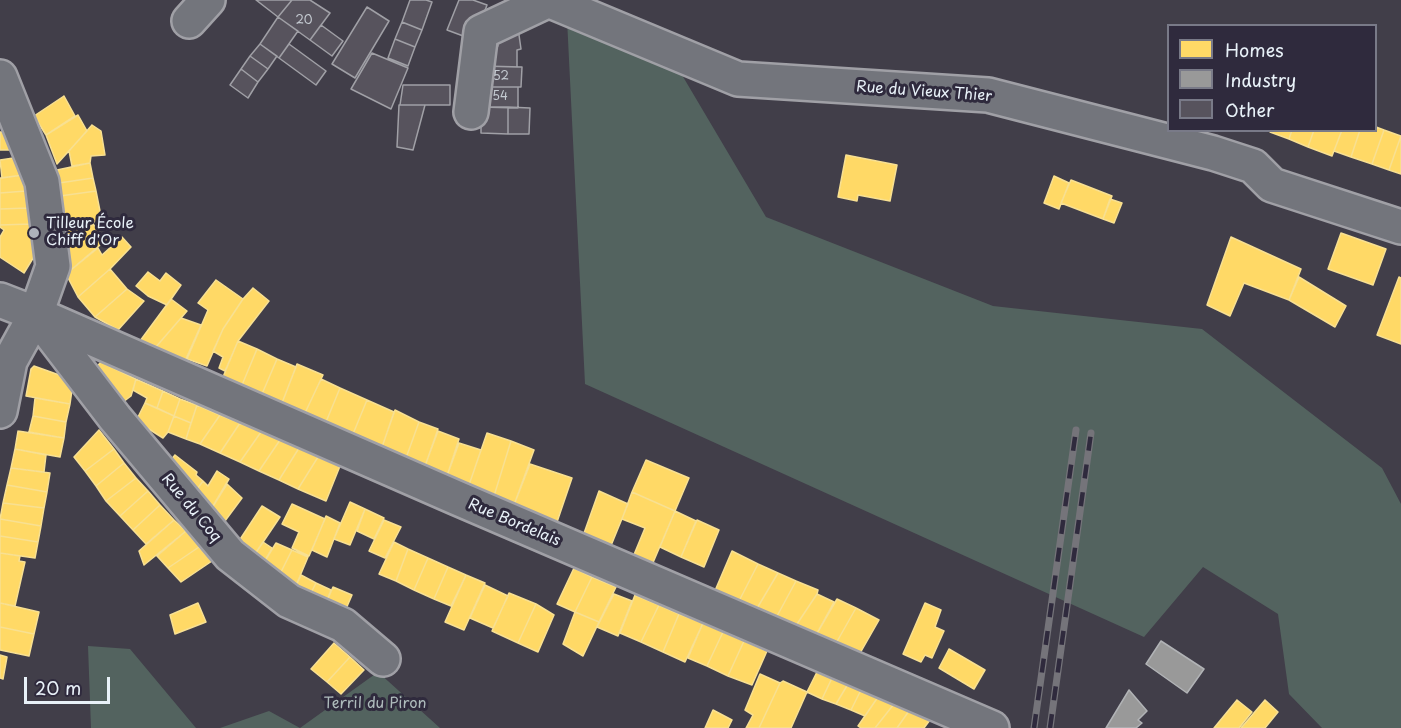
<!DOCTYPE html>
<meta charset="utf-8">
<style>
body{margin:0}
#map{position:relative;width:1401px;height:728px;overflow:hidden;background:#413e49;font-family:"Playpen Sans",sans-serif}
canvas{display:block}
.legend{position:absolute;left:1167px;top:24px;width:210px;height:108px;box-sizing:border-box;background:#2f2a3d;border:2px solid #797a88;margin:0;padding:8px 10px;list-style:none;font-size:18px;color:#e8f1f8}
.legend li{display:flex;align-items:center;gap:12px;height:30px}
.legend b{width:30px;border:2px solid #797a88}
.scale{position:absolute;left:24px;top:677px;width:86px;height:27px;box-sizing:border-box;border:3px solid #e8f1f8;border-top:0;padding-left:8px;font-size:18px;line-height:21px;white-space:nowrap;color:#e8f1f8;-webkit-text-stroke:4px #2f2a3d;paint-order:stroke}
</style>
<div id="map">
<canvas width="1401" height="728"></canvas>
<ul class="legend">
<li><b style="height:16px;background:#ffd966"></b>Homes</li>
<li><b style="height:16px;background:#999"></b>Industry</li>
<li><b style="height:16px;background:#57535d"></b>Other</li>
</ul>
<div class="scale">20 m</div>
</div>
<script>
const c = document.querySelector('canvas').getContext('2d');
c.lineJoin = 'round';
function paint(path, color) { c.fillStyle = color; c.fill(path, 'evenodd'); }
const poly = rows => new Path2D(rows.map(r => 'M' + r).join(''));
function stroke(path, color, width, dash) { c.strokeStyle = color; c.lineWidth = width; c.lineCap = dash ? 'butt' : 'round'; c.setLineDash(dash || []); c.stroke(path); }
function drawText(font, color, halo, rows, align = 'center') {
  c.font = font + ' "Playpen Sans",sans-serif'; c.lineWidth = 6; c.setLineDash([]); c.textBaseline = 'middle'; c.strokeStyle = halo; c.fillStyle = color; for (const [text, x, y, turn = 0] of rows) {
    c.save(); c.translate(x, y); c.rotate((+turn || 0) * Math.PI / 180); c.textAlign = isNaN(turn) ? turn : align; if (halo) c.strokeText(text, 0, 0); c.fillText(text, 0, 0); c.restore();
  }
}
const green = poly([
 [567,19,682,75,766,217,993,306,1202,329,1382,468,1401,504,1401,728,1322,728,1289,694,1278,614,1203,567,1144,637,585,384],
 [88,646,130,649,196,728,91,728],
 [378,672,440,728,220,728,269,711,300,728]
]);
const homes = poly([
 [64,96,75,116,46,135,34,116,64,96],
 [78,115,87,131,57,164,46,135,78,115],
 [92,125,101,131,105,155,91,156,90,163,72,166,69,151,92,125],
 [1376,127,1384,130,1372,164,1351,157,1360,130,1376,130,1376,127],
 [1271,130,1292,130,1289,139,1270,132,1271,130],
 [1292,130,1314,130,1308,147,1289,139,1292,130],
 [1314,130,1342,130,1332,156,1308,147,1314,130],
 [1342,130,1360,130,1351,157,1334,151,1342,130],
 [1384,130,1401,136,1389,170,1372,164,1384,130],
 [0,132,3,132,12,150,0,150,0,132],
 [1401,136,1401,174,1389,170,1401,136],
 [846,155,897,165,890,201,858,195,857,201,838,197,846,155],
 [20,157,23,175,2,178,0,160,20,157],
 [90,163,93,178,59,183,57,170,90,163],
 [23,175,26,191,0,193,0,178,23,175],
 [1054,176,1069,183,1059,209,1044,203,1054,176],
 [93,178,96,191,60,196,59,183,93,178],
 [1071,180,1112,196,1103,219,1061,203,1071,180],
 [26,191,28,208,0,209,0,193,26,191],
 [96,191,101,216,67,245,60,196,96,191],
 [1110,199,1122,203,1114,223,1103,219,1110,199],
 [28,208,31,224,0,225,0,209,28,208],
 [31,224,35,255,24,273,0,257,0,237,4,230,0,227,0,225,31,224],
 [93,224,106,240,66,274,67,245,93,224],
 [1341,233,1386,249,1373,285,1328,269,1341,233],
 [122,237,131,247,110,269,78,297,66,274,98,248,102,255,122,237],
 [1231,237,1301,269,1289,300,1244,283,1230,316,1207,305,1231,237],
 [110,269,127,289,95,317,78,297,110,269],
 [148,272,160,281,166,273,181,285,167,305,148,296,136,286,148,272],
 [1299,277,1346,306,1335,327,1289,300,1299,277],
 [1399,277,1401,278,1401,344,1377,335,1399,277],
 [216,280,243,299,223,329,207,366,187,359,208,310,198,303,216,280],
 [253,288,269,301,238,341,225,371,219,368,223,357,213,351,223,329,243,299,253,288],
 [127,289,144,301,118,330,95,317,127,289],
 [171,299,187,311,181,318,155,348,140,341,171,299],
 [181,318,201,325,185,361,155,348,181,318],
 [238,341,257,349,242,385,223,377,238,341],
 [257,349,277,359,262,394,242,385,257,349],
 [277,359,296,367,282,403,262,394,277,359],
 [101,362,136,379,131,396,115,408,90,374,101,362],
 [297,364,323,375,305,413,282,403,297,364],
 [34,366,62,376,72,390,70,404,26,396,31,369,34,366],
 [136,379,163,391,157,408,145,403,147,398,133,390,136,379],
 [321,379,340,388,326,422,305,413,321,379],
 [340,388,367,400,353,434,326,422,340,388],
 [163,391,180,399,174,416,157,408,163,391],
 [35,398,70,404,66,422,33,416,35,398],
 [180,399,197,405,191,423,174,416,180,399],
 [367,400,394,412,382,447,353,434,367,400],
 [145,403,174,416,168,432,163,438,136,421,145,403],
 [197,405,220,415,200,444,186,439,197,405],
 [395,410,419,422,406,458,382,447,395,410],
 [220,415,240,423,220,453,200,444,220,415],
 [33,416,66,422,64,438,29,432,33,416],
 [174,416,191,423,186,439,168,432,174,416],
 [419,422,438,429,425,466,406,458,419,422],
 [240,423,261,432,240,462,220,453,240,423],
 [99,430,114,449,85,471,74,457,99,430],
 [18,431,64,438,60,457,15,449,18,431],
 [438,431,459,439,447,476,425,466,438,431],
 [261,432,280,440,259,471,240,462,261,432],
 [487,433,511,441,494,496,469,485,487,433],
 [280,440,299,448,279,480,259,471,280,440],
 [511,441,534,450,514,505,494,496,511,441],
 [459,443,481,450,469,485,447,476,459,443],
 [299,448,318,457,298,489,279,480,299,448],
 [15,449,46,455,44,472,11,468,15,449],
 [114,449,124,463,96,486,85,471,114,449],
 [175,455,197,472,196,475,203,481,190,499,164,468,175,455],
 [318,457,340,466,326,501,298,489,318,457],
 [646,460,689,478,675,511,632,492,646,460],
 [124,463,136,478,106,501,96,486,124,463],
 [530,464,572,478,556,525,514,505,530,464],
 [11,468,50,473,47,492,7,485,11,468],
 [217,471,229,479,207,516,190,499,203,481,208,486,217,471],
 [136,478,148,491,120,516,106,501,136,478],
 [227,484,242,498,219,529,207,516,227,484],
 [7,485,47,492,44,508,3,503,7,485],
 [148,491,160,505,133,530,120,516,148,491],
 [599,491,628,504,610,548,583,536,599,491],
 [632,492,675,511,652,565,633,557,645,528,622,519,632,492],
 [350,502,365,509,350,545,334,539,350,502],
 [3,503,44,508,41,526,0,519,3,503],
 [292,504,325,519,309,556,292,548,299,532,282,524,292,504],
 [160,505,174,520,146,544,133,530,160,505],
 [262,506,280,517,251,560,235,547,262,506],
 [365,509,384,518,374,539,357,531,365,509],
 [675,511,696,521,681,557,660,547,675,511],
 [326,516,340,523,327,557,312,550,326,516],
 [0,519,41,526,38,542,0,536,0,519],
 [174,520,186,531,144,565,139,551,174,520],
 [384,520,401,527,385,558,369,551,384,520],
 [697,520,719,530,704,567,681,557,697,520],
 [186,531,200,546,199,547,168,568,157,556,186,531],
 [0,536,38,542,35,558,0,553,0,536],
 [263,542,272,548,260,569,251,560,263,542],
 [394,542,408,549,396,581,379,574,394,542],
 [276,543,292,550,276,582,260,569,276,543],
 [199,547,212,561,181,582,168,568,199,547],
 [408,549,428,558,414,590,396,581,408,549],
 [292,550,308,557,292,595,276,582,292,550],
 [732,551,758,564,738,603,714,593,732,551],
 [0,553,20,556,19,561,25,562,15,606,0,603,0,553],
 [428,558,448,567,434,599,414,590,428,558],
 [758,564,778,573,756,610,738,603,758,564],
 [448,567,466,575,451,606,434,599,448,567],
 [574,568,592,577,575,612,557,604,574,568],
 [778,573,796,581,776,618,756,610,778,573],
 [301,575,316,583,306,603,292,595,301,575],
 [466,575,485,583,464,630,445,622,466,575],
 [592,577,616,587,599,622,575,612,592,577],
 [796,581,818,590,817,594,795,627,776,618,796,581],
 [316,583,331,590,323,610,306,603,316,583],
 [485,585,508,596,493,628,470,618,485,585],
 [333,587,352,595,342,618,323,610,333,587],
 [509,593,536,604,518,643,492,631,509,593],
 [614,594,632,601,618,636,597,627,614,594],
 [817,594,834,602,816,635,795,627,817,594],
 [635,595,659,605,641,642,620,633,635,595],
 [837,599,856,608,835,645,816,635,837,599],
 [0,603,39,612,34,634,0,627,0,603],
 [198,603,206,622,175,634,170,615,198,603],
 [925,603,941,610,935,627,944,631,932,658,925,655,921,662,903,654,925,603],
 [536,604,554,615,538,652,518,643,536,604],
 [659,605,679,614,663,652,641,642,659,605],
 [856,608,879,620,859,655,835,645,856,608],
 [575,612,599,622,583,656,563,644,575,612],
 [679,614,703,623,685,662,663,652,679,614],
 [703,623,723,632,707,666,688,658,703,623],
 [0,627,34,634,29,656,0,650,0,627],
 [723,632,744,641,728,676,707,666,723,632],
 [744,641,767,651,752,685,728,676,744,641],
 [334,643,350,657,327,682,311,669,334,643],
 [949,649,985,670,974,689,939,668,949,649],
 [0,655,7,657,3,679,0,678,0,655],
 [350,657,364,670,341,694,327,682,350,657],
 [817,672,832,678,822,699,807,692,817,672],
 [760,674,780,683,759,728,746,728,753,715,745,710,760,674],
 [832,678,848,684,836,704,822,699,832,678],
 [783,681,807,692,791,728,759,728,780,683,783,681],
 [848,684,861,690,851,710,836,704,848,684],
 [861,690,878,697,865,716,851,710,861,690],
 [878,697,894,704,875,728,861,728,858,726,878,697],
 [1237,700,1252,712,1239,728,1214,728,1237,700],
 [1265,700,1278,712,1265,728,1241,728,1265,700],
 [894,704,909,711,897,728,875,728,894,704],
 [713,710,732,720,728,728,705,728,713,710],
 [909,711,930,720,924,728,897,728,909,711]
]);
const industry = poly([
 [1161,641,1204,669,1187,693,1146,664,1161,641],
 [1129,690,1147,711,1138,720,1142,723,1136,728,1106,728,1129,690]
]);
const building = poly([
 [256,0,292,0,278,17,256,0],
 [292,0,310,0,330,13,310,40,278,17,292,0],
 [410,0,426,0,432,2,422,30,402,22,410,0],
 [459,0,473,0,487,5,474,40,447,30,459,0],
 [367,7,389,21,355,78,332,64,367,7],
 [278,17,298,31,279,58,260,44,278,17],
 [402,22,422,30,415,47,395,39,402,22],
 [321,25,343,41,332,56,310,40,321,25],
 [518,28,521,49,517,50,517,67,482,66,482,46,498,46,497,31,518,28],
 [395,39,415,47,408,66,388,58,395,39],
 [260,44,277,56,268,69,250,56,260,44],
 [289,44,326,71,316,85,279,58,289,44],
 [372,53,408,68,391,109,351,89,372,53],
 [250,56,268,69,258,82,241,69,250,56],
 [482,66,522,67,521,87,481,87,482,66],
 [241,69,258,82,248,98,230,85,241,69],
 [403,85,450,85,450,105,400,105,403,85],
 [481,87,518,87,518,108,481,107,481,87],
 [399,105,425,105,413,150,397,147,399,105],
 [481,107,508,107,508,134,481,133,481,107],
 [508,107,530,108,529,134,508,134,508,107]
]);
const minor = poly([
 [548,0,738,79,988,95,1213,153,1253,166,1272,185,1401,227],
 [189,21,208,0],
 [0,77,42,182,53,266,36,314,10,361,0,411],
 [471,112,481,32,549,0],
 [0,300,36,314,457,498,992,728],
 [37,316,115,418,230,555,289,601,343,625,383,659]
]);
const rail = poly([
 [1034,728,1076,430],
 [1050,728,1091,433]
]);
const markers = [
 [34,233,6,"#aeb2bb"]
];
const numberNames = [
 ["20",304,21],
 ["52",501,77],
 ["54",500,97]
];
const streetNames = [
 ["Rue du Vieux Thier",924,92,4],
 ["Rue du Coq",191,508,50],
 ["Rue Bordelais",514,523,23]
];
const poiNames = [
 ["Tilleur École",46,224],
 ["Chiff d'Or",46,241]
];
const parkNames = [
 ["Terril du Piron",375,704]
];
paint(green, '#53635f');
paint(homes, '#ffd966');
stroke(homes, '#f8e092', 1.5);
paint(industry, '#999');
stroke(industry, '#b1b3b6', 1.5);
paint(building, '#57535d');
stroke(building, '#a0a0a6', 1.5);
stroke(minor, '#a0a0a6', 38);
stroke(minor, '#73757c', 33);
stroke(rail, '#75747a', 7);
stroke(rail, '#2f2a3d', 4.5, [14]);
for (const [x, y, r, color] of markers) { const dot = new Path2D(); dot.arc(x, y, r, 0, 2 * Math.PI); c.fillStyle = color; c.fill(dot); stroke(dot, '#2f2a3d', 2); }
drawText('12px', '#c4cad1', null, numberNames);
drawText('15px', '#e8f1f8', '#2f2a3d', streetNames);
drawText('15px', '#e8f1f8', '#2f2a3d', poiNames, 'left');
drawText('15px', '#aebbbc', '#2f2a3d', parkNames);
</script>
